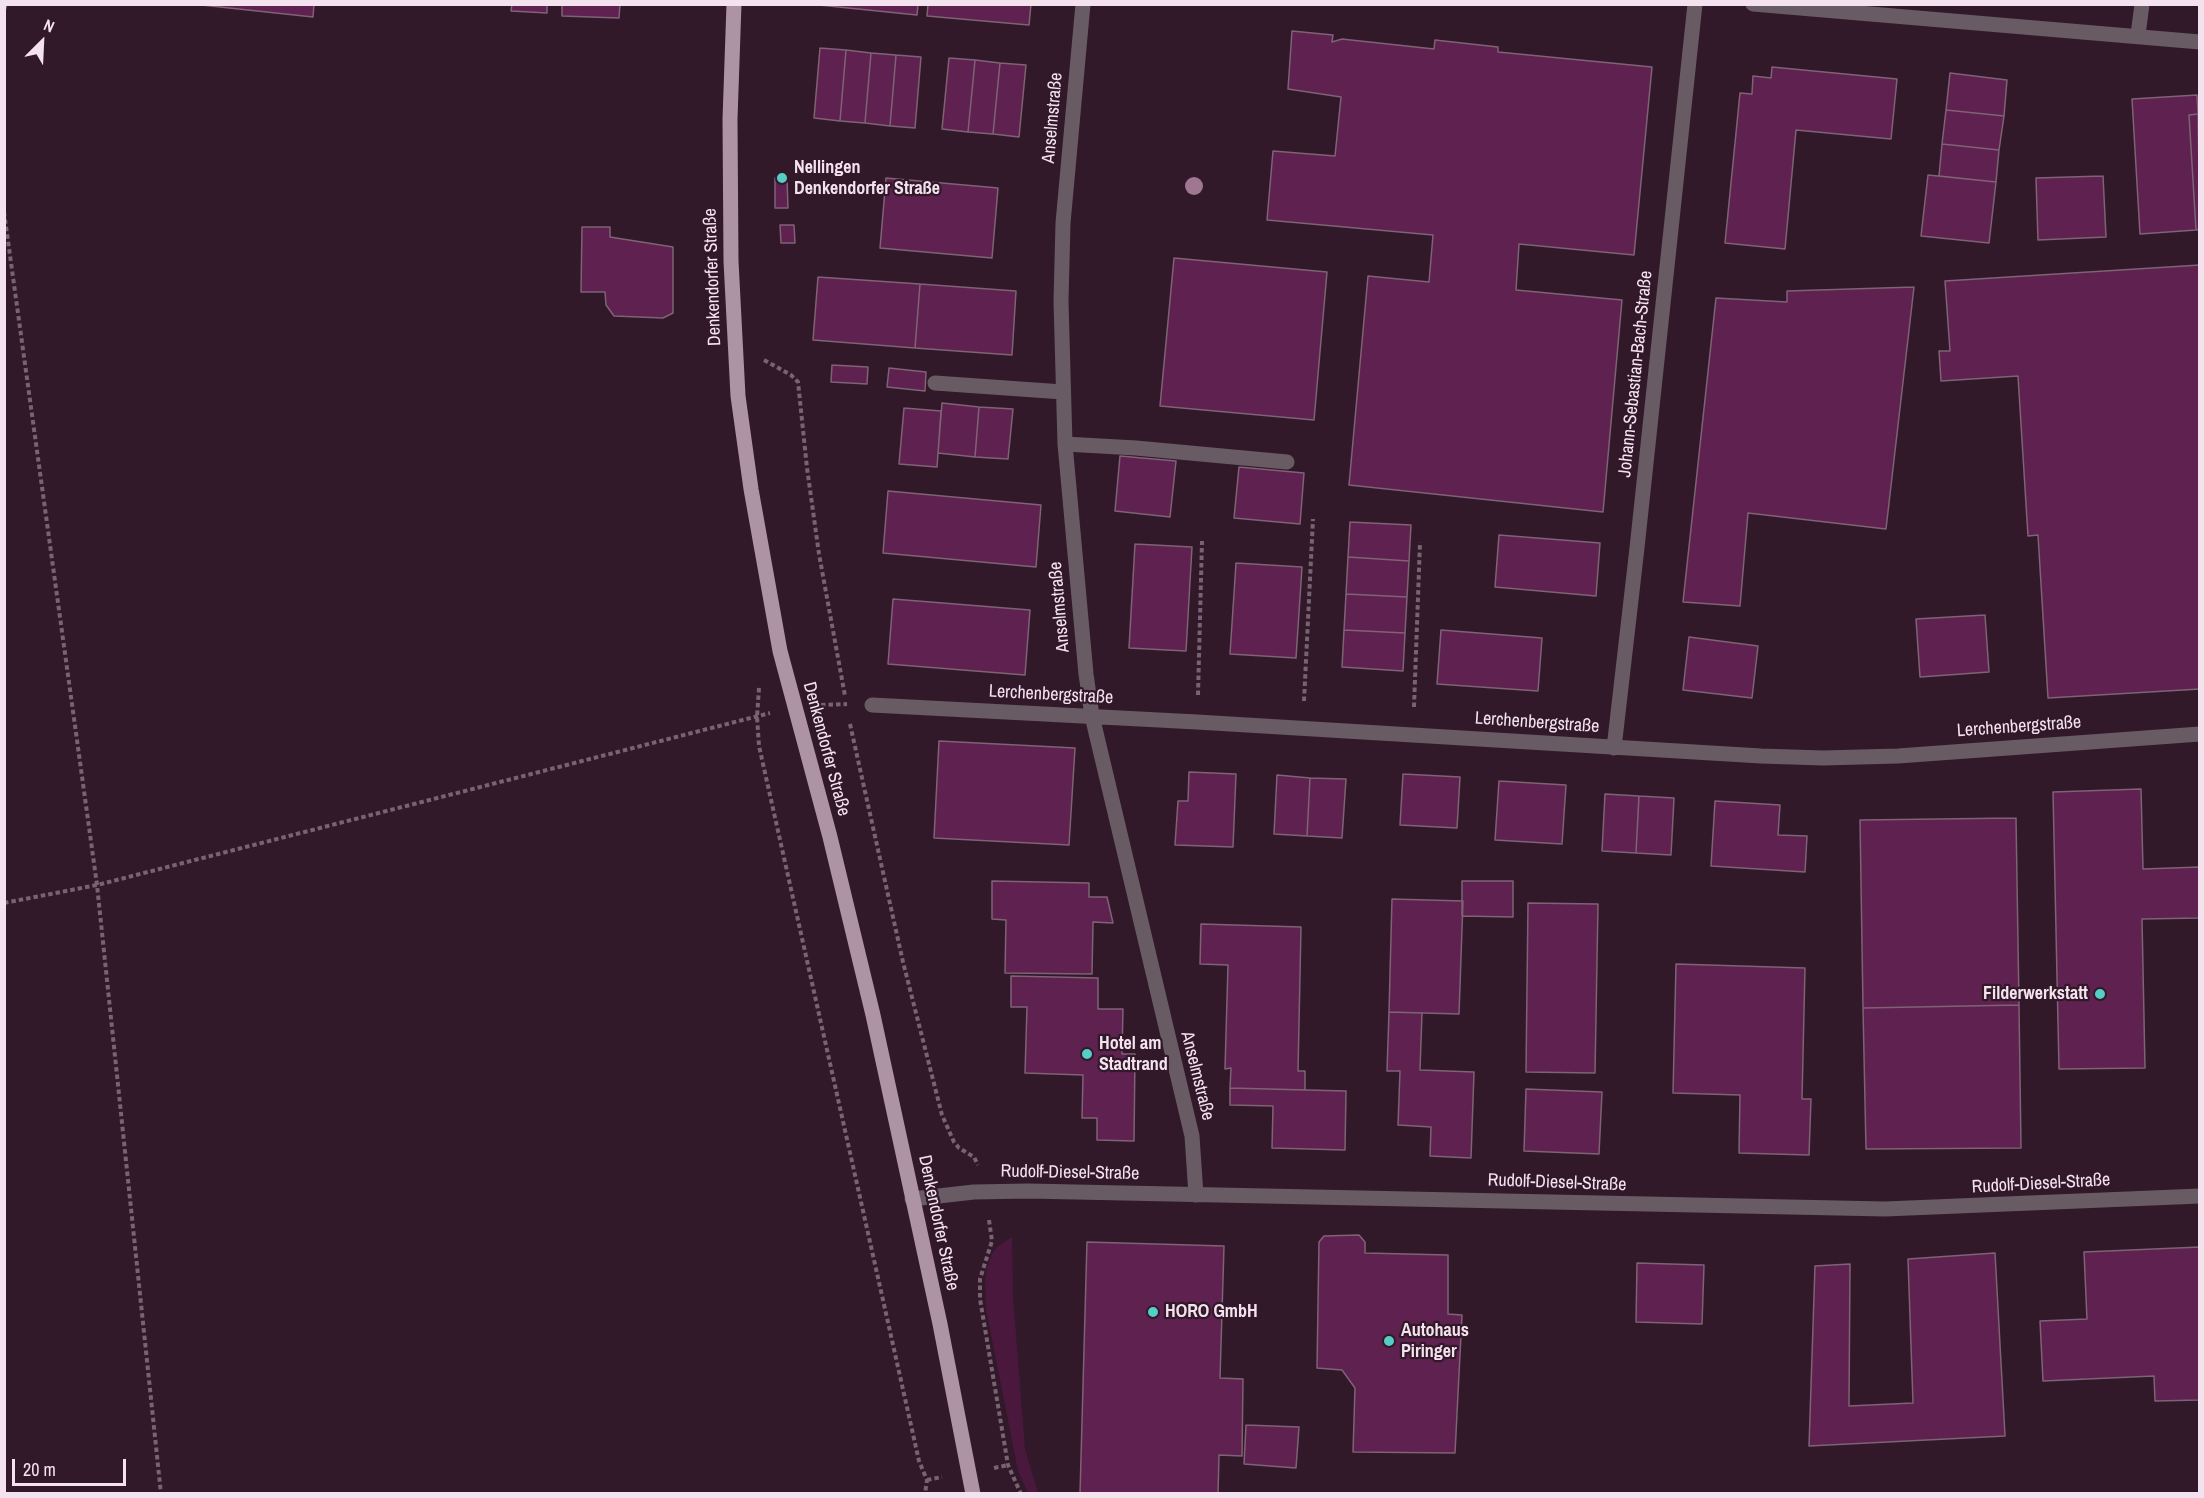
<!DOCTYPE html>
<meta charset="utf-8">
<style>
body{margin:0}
#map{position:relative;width:2204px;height:1498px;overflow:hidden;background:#31192a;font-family:"Archivo Narrow",sans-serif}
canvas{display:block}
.frame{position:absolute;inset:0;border:6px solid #f4e3ee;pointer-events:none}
.north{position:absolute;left:12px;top:12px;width:60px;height:60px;-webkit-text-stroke:4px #31192a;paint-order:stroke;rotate:24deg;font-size:16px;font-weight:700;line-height:24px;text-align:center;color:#f4e3ee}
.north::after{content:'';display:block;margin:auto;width:21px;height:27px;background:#f4e3ee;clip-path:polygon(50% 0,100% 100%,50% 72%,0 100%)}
.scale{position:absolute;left:12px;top:1459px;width:114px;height:27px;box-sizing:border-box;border:3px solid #f4e3ee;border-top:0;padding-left:8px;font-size:18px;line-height:21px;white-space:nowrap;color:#f4e3ee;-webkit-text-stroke:4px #31192a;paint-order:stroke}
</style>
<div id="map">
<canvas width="2204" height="1498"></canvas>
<div class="frame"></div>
<div class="north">N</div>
<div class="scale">20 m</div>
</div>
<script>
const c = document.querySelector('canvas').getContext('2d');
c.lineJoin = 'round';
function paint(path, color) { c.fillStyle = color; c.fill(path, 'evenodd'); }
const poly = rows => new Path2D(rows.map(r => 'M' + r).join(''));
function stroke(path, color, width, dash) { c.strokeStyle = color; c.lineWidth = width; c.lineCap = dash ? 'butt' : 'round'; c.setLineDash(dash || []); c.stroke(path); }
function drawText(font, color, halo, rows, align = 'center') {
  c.font = font + ' "Archivo Narrow",sans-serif'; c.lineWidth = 4.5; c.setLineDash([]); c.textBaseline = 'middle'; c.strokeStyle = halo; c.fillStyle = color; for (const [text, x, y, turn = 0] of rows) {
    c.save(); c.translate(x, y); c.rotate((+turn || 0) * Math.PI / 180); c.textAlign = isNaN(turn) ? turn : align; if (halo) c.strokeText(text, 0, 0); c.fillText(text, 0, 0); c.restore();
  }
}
const green = poly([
 [1012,1237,1013,1296,1025,1449,1038,1493,1028,1493,1018,1471,986,1309,985,1281,987,1267,992,1254,998,1246]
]);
const building = poly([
 [192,4,314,4,313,17,192,4],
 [512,4,547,4,547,13,511,11,512,4],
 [562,4,620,4,619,18,562,16,562,4],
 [809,4,918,4,917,15,809,4],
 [928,4,1031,4,1029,25,927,16,928,4],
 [1292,31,1333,35,1332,42,1342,39,1434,49,1435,40,1498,47,1498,52,1652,67,1634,255,1519,244,1516,290,1622,300,1603,512,1349,485,1368,276,1429,282,1433,235,1267,220,1273,151,1335,156,1341,97,1288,89,1292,31],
 [820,48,846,50,840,121,814,118,820,48],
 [846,50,871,53,865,123,840,121,846,50],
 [871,53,896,55,890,126,865,123,871,53],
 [896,55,921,57,915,128,890,126,896,55],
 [949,58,975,60,968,132,942,129,949,58],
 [975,60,1000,63,993,134,968,132,975,60],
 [1000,63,1026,65,1019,137,993,134,1000,63],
 [1772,67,1897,79,1891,139,1796,130,1785,249,1725,243,1740,93,1752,94,1753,76,1771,78,1772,67],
 [1950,73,2007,80,2004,116,1946,110,1950,73],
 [2197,95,2198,114,2189,115,2196,230,2140,234,2132,99,2197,95],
 [1946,110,2004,116,1999,150,1942,144,1946,110],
 [2198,114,2200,229,2196,230,2189,115,2198,114],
 [1942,144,1999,150,1996,182,1939,176,1942,144],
 [1928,175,1996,182,1989,243,1921,236,1928,175],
 [2103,176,2106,237,2038,240,2036,178,2103,176],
 [775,178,787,178,788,208,775,208,775,178],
 [886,178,998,188,992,258,880,248,886,178],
 [780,225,794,225,795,243,781,243,780,225],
 [582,227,610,227,610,237,673,247,673,313,663,318,614,316,606,305,605,292,581,292,582,227],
 [1174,258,1327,272,1314,420,1160,406,1174,258],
 [2200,265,2200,689,2048,698,2038,535,2028,536,2018,376,1941,381,1939,351,1950,351,1945,281,2200,265],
 [818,277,920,284,915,348,813,340,818,277],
 [920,284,1016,291,1012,355,915,348,920,284],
 [1914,287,1886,529,1748,513,1740,606,1683,602,1716,298,1787,302,1787,291,1914,287],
 [832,365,868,367,867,384,831,382,832,365],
 [889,368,926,372,925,391,887,387,889,368],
 [942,403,979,407,975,457,938,453,942,403],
 [979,407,1013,409,1008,459,975,457,979,407],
 [904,408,941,411,937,467,899,464,904,408],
 [1120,456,1176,461,1170,517,1115,511,1120,456],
 [1239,467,1304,473,1300,524,1234,518,1239,467],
 [888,491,1041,505,1036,567,883,553,888,491],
 [1350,522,1411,525,1409,561,1348,557,1350,522],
 [1499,535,1600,543,1596,596,1495,587,1499,535],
 [1135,544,1192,547,1186,651,1129,648,1135,544],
 [1348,557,1409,561,1407,597,1346,594,1348,557],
 [1236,563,1302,567,1296,658,1230,654,1236,563],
 [1346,594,1407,597,1405,633,1344,630,1346,594],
 [893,599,1030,610,1025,675,888,664,893,599],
 [1985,615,1989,672,1920,677,1916,619,1985,615],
 [1344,630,1405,633,1403,671,1342,667,1344,630],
 [1441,630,1542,638,1538,691,1437,684,1441,630],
 [1689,637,1758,646,1752,698,1683,690,1689,637],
 [939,741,1075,748,1069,845,934,838,939,741],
 [1189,772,1236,774,1233,847,1175,845,1178,801,1188,801,1189,772],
 [1403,774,1460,777,1457,828,1400,825,1403,774],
 [1277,775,1310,778,1307,836,1274,834,1277,775],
 [1310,778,1346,779,1342,838,1307,836,1310,778],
 [1499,781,1566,785,1562,844,1495,840,1499,781],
 [2141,789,2143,869,2200,867,2200,918,2142,919,2145,1068,2059,1069,2053,792,2141,789],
 [1605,794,1639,796,1636,853,1602,851,1605,794],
 [1639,796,1674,798,1671,855,1636,853,1639,796],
 [1715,801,1780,805,1778,835,1807,836,1805,872,1711,866,1715,801],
 [2016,818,2019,1005,1863,1008,1860,820,2016,818],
 [992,881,1089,883,1089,897,1107,897,1113,923,1093,922,1092,974,1005,973,1006,920,992,919,992,881],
 [1462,881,1513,881,1513,917,1462,916,1462,881],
 [1392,899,1463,901,1459,1014,1389,1012,1392,899],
 [1528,903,1598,904,1595,1073,1526,1072,1528,903],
 [1201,924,1301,927,1298,1071,1305,1071,1305,1090,1230,1088,1231,1068,1225,1069,1228,965,1200,964,1201,924],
 [1676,964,1805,968,1802,1099,1811,1099,1809,1155,1739,1153,1740,1095,1673,1093,1676,964],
 [1011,976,1098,978,1098,1009,1123,1009,1122,1054,1135,1054,1134,1141,1097,1140,1097,1118,1082,1118,1083,1075,1025,1073,1027,1007,1011,1007,1011,976],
 [2019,1005,2021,1148,1866,1149,1863,1008,2019,1005],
 [1389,1012,1422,1013,1420,1070,1474,1072,1471,1158,1430,1156,1431,1127,1398,1125,1400,1071,1387,1071,1389,1012],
 [1230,1088,1346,1091,1345,1150,1272,1148,1273,1106,1230,1105,1230,1088],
 [1526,1089,1602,1092,1599,1154,1524,1151,1526,1089],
 [1359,1235,1365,1242,1365,1253,1448,1255,1448,1314,1462,1315,1455,1453,1353,1452,1355,1388,1342,1370,1317,1368,1319,1242,1324,1236,1359,1235],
 [1087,1242,1224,1246,1220,1378,1243,1379,1242,1456,1219,1455,1218,1494,1080,1494,1087,1242],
 [2200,1247,2200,1400,2155,1401,2154,1376,2043,1381,2040,1321,2087,1319,2084,1252,2200,1247],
 [1995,1253,2005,1436,1809,1446,1815,1266,1850,1264,1849,1406,1913,1403,1908,1259,1995,1253],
 [1637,1263,1704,1265,1702,1324,1636,1322,1637,1263],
 [1246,1425,1299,1427,1296,1468,1244,1464,1246,1425]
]);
const path = poly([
 [4,10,6,4],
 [4,212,97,885,161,1494],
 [764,360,791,375,798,382,807,468,819,554,845,696],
 [759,688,757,717,759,746,919,1461,927,1480,925,1494],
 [1198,695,1202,541],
 [1304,701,1313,519],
 [821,705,847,704],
 [1414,707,1420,542],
 [850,724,903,962,942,1115,954,1142,959,1148,974,1157,978,1165],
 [4,903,97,885,770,713],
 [989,1220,992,1241,980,1279,980,1299,1008,1465,1021,1494],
 [994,1468,1008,1465],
 [927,1480,942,1477]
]);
const minor = poly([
 [1083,4,1063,223,1061,301,1065,444,1086,674,1092,716,1192,1136,1196,1195],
 [1753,4,2200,42],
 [2138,35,2142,4],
 [935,383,1063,392],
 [1065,444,1136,448,1287,462],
 [872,705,1197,722,1761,756,1823,758,1898,756,2200,734],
 [1614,748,1637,548,1695,4],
 [912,1199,974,1192,1028,1191,1885,1209,2200,1196]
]);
const major = poly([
 [734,4,730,119,731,261,738,396,751,489,780,651,830,837,873,1015,940,1324,973,1494]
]);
const trees = [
 [1194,186]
];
const markers = [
 [782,178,6,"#55cec5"],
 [2100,994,6,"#55cec5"],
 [1087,1054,6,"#55cec5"],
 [1153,1312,6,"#55cec5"],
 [1389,1341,6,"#55cec5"]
];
const streetNames = [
 ["Anselmstraße",1053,118,-85],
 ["Denkendorfer Straße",713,277,-92],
 ["Johann-Sebastian-Bach-Straße",1636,374,-84],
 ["Anselmstraße",1060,607,-95],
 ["Lerchenbergstraße",1051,695,3],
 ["Lerchenbergstraße",1537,723,4],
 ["Lerchenbergstraße",2019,727,-4],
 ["Denkendorfer Straße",826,749,75],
 ["Anselmstraße",1197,1076,76],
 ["Rudolf-Diesel-Straße",1070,1173,1],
 ["Rudolf-Diesel-Straße",1557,1183,2],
 ["Rudolf-Diesel-Straße",2041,1184,-3],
 ["Denkendorfer Straße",938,1223,78]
];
const poiNames = [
 ["Nellingen",794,168],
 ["Denkendorfer Straße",794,189],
 ["Filderwerkstatt",2088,994,"right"],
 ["Hotel am",1099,1044],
 ["Stadtrand",1099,1065],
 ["HORO GmbH",1165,1312],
 ["Autohaus",1401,1331],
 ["Piringer",1401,1352]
];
paint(green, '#49183c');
paint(building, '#5f214f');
stroke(building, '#7f6275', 1.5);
stroke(path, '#786372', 4, [4.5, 3]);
stroke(minor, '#685b63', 15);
stroke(major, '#ad93a4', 15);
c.fillStyle = '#a07692';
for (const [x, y] of trees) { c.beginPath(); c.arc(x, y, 9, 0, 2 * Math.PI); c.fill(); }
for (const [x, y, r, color] of markers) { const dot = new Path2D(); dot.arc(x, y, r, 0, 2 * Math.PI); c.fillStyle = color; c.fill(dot); stroke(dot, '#31192a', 2); }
drawText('18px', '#f4e3ee', '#31192a', streetNames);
drawText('bold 18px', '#f4e3ee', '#31192a', poiNames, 'left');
</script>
